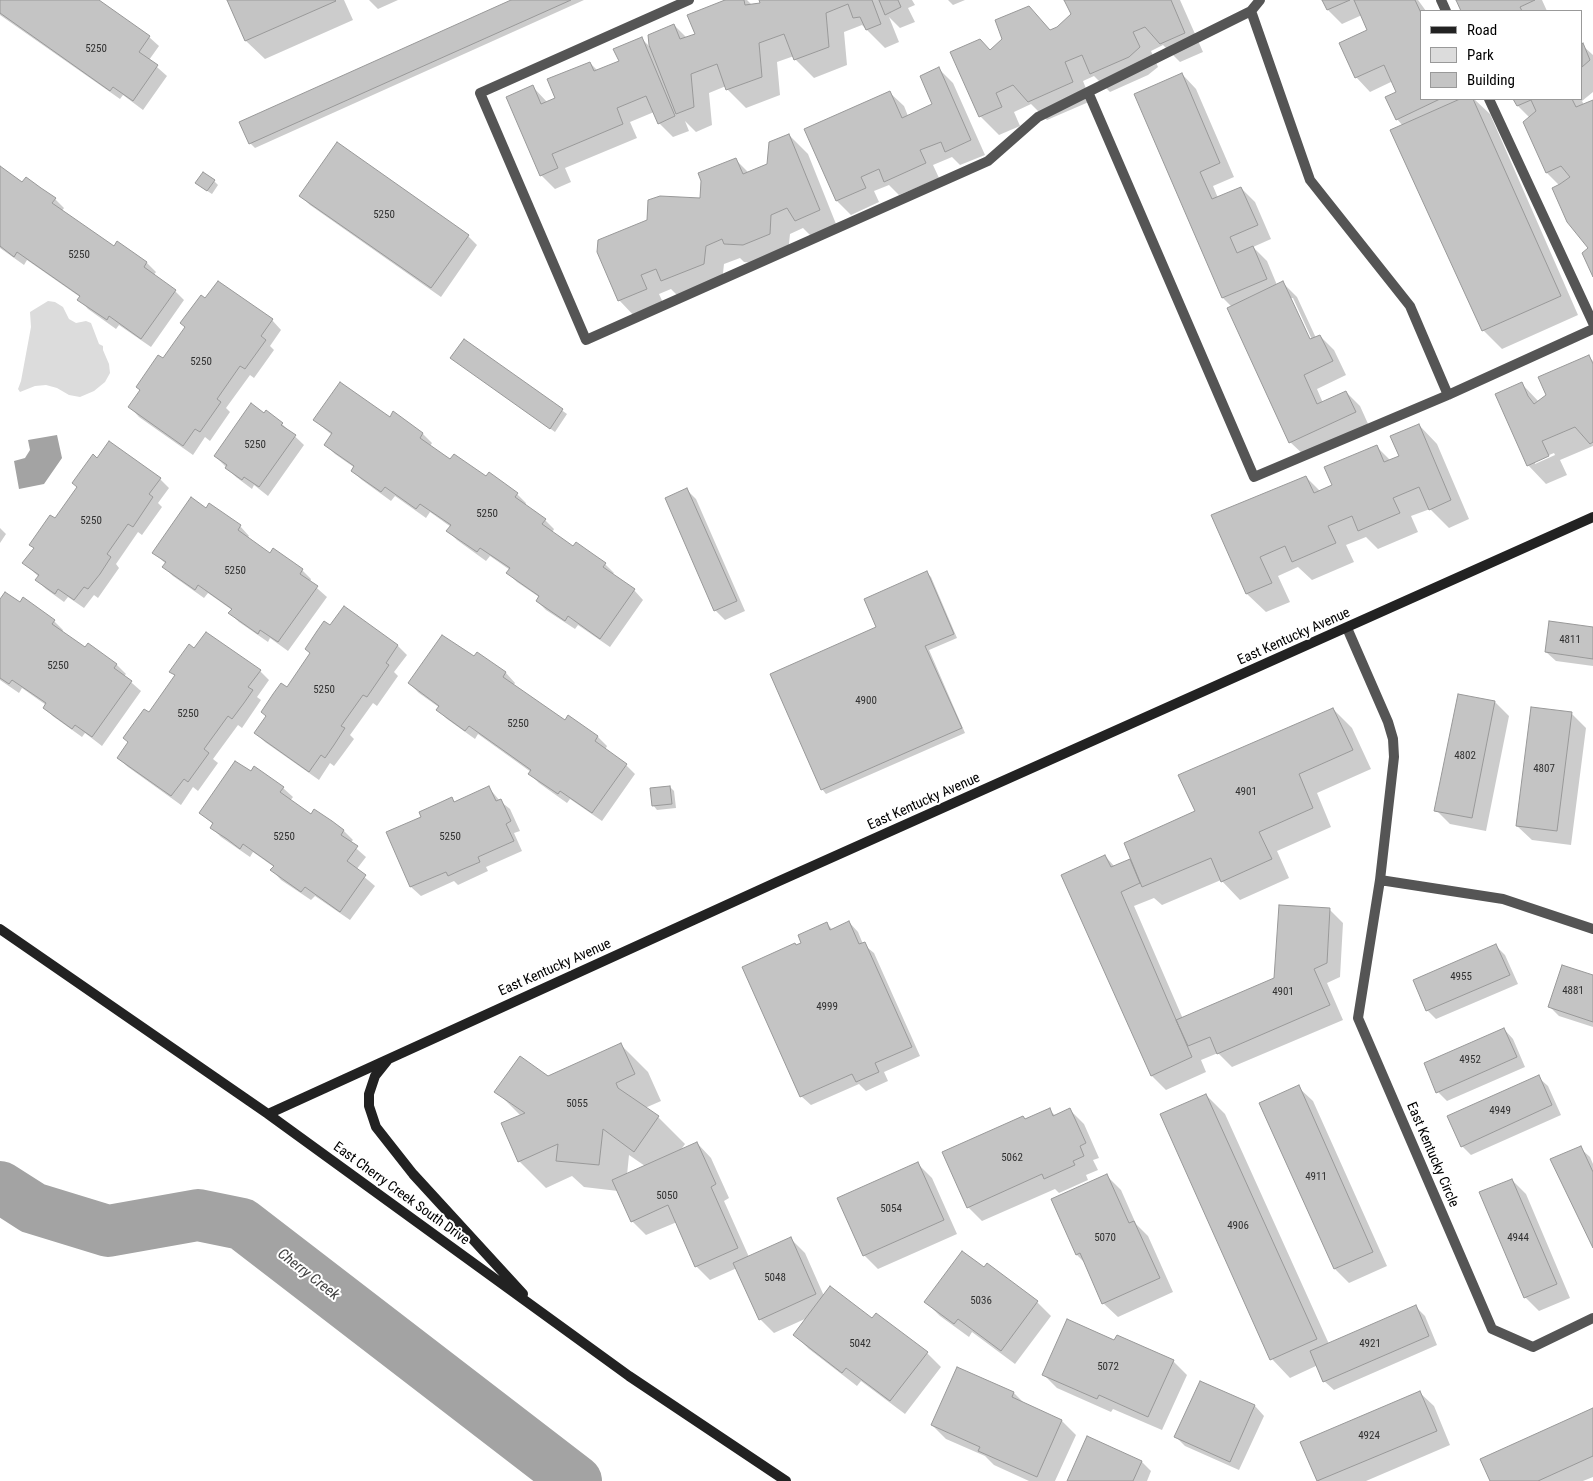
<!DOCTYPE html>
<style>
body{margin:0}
#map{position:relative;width:1593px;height:1481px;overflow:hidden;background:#fff;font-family:"Roboto Condensed",sans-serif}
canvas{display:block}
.legend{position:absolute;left:1420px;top:10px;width:162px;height:90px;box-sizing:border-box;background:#fff;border:1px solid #999;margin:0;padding:6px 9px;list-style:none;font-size:15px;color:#000}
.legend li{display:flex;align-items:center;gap:10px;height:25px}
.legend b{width:25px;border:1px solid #999}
</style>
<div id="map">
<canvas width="1593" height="1481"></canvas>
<ul class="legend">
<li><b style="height:6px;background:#222"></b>Road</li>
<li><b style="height:14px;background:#dcdcdc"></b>Park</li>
<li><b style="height:14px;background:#c4c4c4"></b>Building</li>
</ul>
</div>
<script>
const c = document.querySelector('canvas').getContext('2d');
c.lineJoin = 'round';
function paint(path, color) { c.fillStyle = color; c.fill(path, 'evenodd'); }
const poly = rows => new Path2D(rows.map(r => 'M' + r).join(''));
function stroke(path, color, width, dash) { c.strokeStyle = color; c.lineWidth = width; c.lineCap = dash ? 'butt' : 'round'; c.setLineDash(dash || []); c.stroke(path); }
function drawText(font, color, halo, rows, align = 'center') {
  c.font = font + ' "Roboto Condensed",sans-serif'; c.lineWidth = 4; c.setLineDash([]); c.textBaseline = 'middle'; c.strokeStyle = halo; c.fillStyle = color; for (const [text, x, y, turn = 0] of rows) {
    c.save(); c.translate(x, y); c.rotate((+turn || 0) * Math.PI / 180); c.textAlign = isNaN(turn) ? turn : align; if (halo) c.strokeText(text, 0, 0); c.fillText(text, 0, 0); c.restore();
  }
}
const green = poly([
 [48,301,55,302,63,307,69,319,76,323,86,321,91,323,99,344,103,346,103,350,109,364,110,373,105,382,94,391,80,397,69,395,57,388,46,385,35,386,20,392,18,389,21,381,31,327,30,312]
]);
const water = poly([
 [57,435,62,458,44,484,19,489,14,461,25,458,30,450,28,440]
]);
const shadow = poly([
 [0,0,96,0,149,37,159,46,149,60,167,76,143,110,123,95,120,99,0,15],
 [228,0,344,0,353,20,265,59,246,41],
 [369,0,398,0,378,9],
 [514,0,584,0,255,148,251,144,241,123],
 [729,0,747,0,753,6,762,5,760,0,912,0,915,5,908,8,915,22,900,28,889,17,899,42,885,48,862,25,844,32,847,65,814,78,795,59,794,56,777,62,780,95,746,108,728,90,726,86,709,93,712,125,696,132,685,121,689,131,673,137,659,123,654,112,630,122,637,138,565,168,571,182,555,189,541,175,533,87,547,102,557,98,590,63,598,71,620,62,642,39,650,47,674,25,687,38,696,35],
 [948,0,965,0,953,5],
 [1066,0,1180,0,1203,52,1180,62,1163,45,1151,51,1158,67,1148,75,1110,92,1094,76,1083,81,1091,101,1047,120,1031,104,1014,112,1020,126,999,135,980,116,990,51,1004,39,1028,7,1051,31,1057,28,1072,15],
 [1324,0,1418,0,1426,11,1422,11,1422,99,1474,99,1490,114,1578,315,1502,349,1483,330,1403,126,1397,119,1398,92,1393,81,1370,92,1356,77,1369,30,1362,15,1342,24,1328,10],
 [1458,0,1542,0,1547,11,1463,11],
 [1582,45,1593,55,1593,92,1582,101,1584,105,1593,101,1593,274,1590,248,1560,186,1547,173,1524,122,1530,118,1518,106,1515,99,1582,99],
 [939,69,953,83,985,155,960,165,952,157,933,165,939,178,899,195,889,185,874,191,879,202,851,215,837,201,889,92,904,106,908,116,933,105],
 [1182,74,1196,89,1234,177,1213,186,1218,198,1241,188,1255,202,1271,239,1253,247,1267,261,1277,285,1283,283,1297,297,1316,338,1320,336,1334,350,1346,375,1317,389,1323,403,1346,392,1360,406,1369,426,1305,456,1290,442,1232,307,1223,298,1136,94],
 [1290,298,1293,298,1314,344,1312,345],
 [789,135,808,154,838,229,814,239,803,228,790,234,788,253,762,264,744,262,740,258,724,264,722,282,681,299,671,289,659,294,665,307,637,319,619,300,701,200,735,159,749,173,769,164],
 [0,168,23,184,55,199,64,208,62,211,114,248,118,243,147,263,156,272,153,276,175,291,184,300,151,347,119,325,116,329,88,309,79,299,80,297,27,260,24,265,0,248],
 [214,181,218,185,212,194,201,187],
 [301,196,468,236,477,245,441,297,310,205],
 [205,300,272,320,281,330,270,346,274,350,254,378,250,375,226,408,230,412,210,441,205,437,193,455,139,417,130,407],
 [464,340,567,414,555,432,452,358],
 [1589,357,1593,361,1593,446,1560,460,1567,475,1546,484,1528,465,1521,383,1539,402],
 [1554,453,1555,455,1535,464,1535,461],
 [266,412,282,424,304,445,268,496,254,485,252,489,236,477,215,456],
 [390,418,423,434,432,443,430,446,450,461,517,494,526,503,525,506,545,520,554,529,552,533,574,548,605,564,614,573,612,575,634,590,643,600,610,647,578,625,575,629,546,610,537,601,539,597,517,582,508,573,510,570,490,556,486,561,457,540,448,531,451,527,430,512,426,518,395,496,391,501,362,480,352,471,355,468,335,454,326,445,332,435,314,420],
 [1419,425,1437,444,1469,519,1449,528,1430,509,1411,516,1418,532,1378,549,1366,537,1346,545,1354,562,1312,580,1298,567,1278,576,1290,602,1266,612,1247,594,1213,516,1306,477,1320,491,1334,486,1377,447,1391,461,1400,457],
 [98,459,160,479,169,488,158,503,162,507,142,535,138,532,116,564,119,568,98,598,94,595,84,608,68,597,64,602,46,589,37,580,39,577,24,563],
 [687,490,696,499,745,611,725,620,716,611,666,498],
 [206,509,240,526,249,536,247,538,271,555,302,570,311,579,310,582,327,597,288,651,270,638,268,642,239,622,230,613,232,610,208,593,204,598,173,576,164,567,166,564,153,552],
 [0,528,6,534,0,543],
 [927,573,931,577,957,638,929,650,965,733,826,794,822,789,878,628],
 [0,602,20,604,54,621,63,630,62,633,85,649,116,664,126,674,124,676,141,691,102,746,85,733,82,737,54,717,44,708,46,705,22,688,19,693,0,680],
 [331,627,398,646,407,655,394,672,398,676,377,706,373,703,350,735,354,739,343,754,334,766,330,763,319,780,265,742,256,733,267,717,262,712,287,689],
 [1593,628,1593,666,1556,661,1546,652],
 [194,650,260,671,269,680,257,697,261,700,242,728,238,725,213,759,218,763,198,791,193,787,181,805,128,767,118,758,176,676,171,672],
 [477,653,506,673,515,683,513,686,565,722,569,717,598,737,607,746,605,750,626,765,635,774,602,821,570,799,567,803,539,783,530,774,531,772,478,734,475,739,447,719,438,710,440,708,419,693,409,683,474,658],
 [1495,702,1509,716,1486,831,1450,824,1436,810],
 [1333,709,1352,728,1371,769,1317,793,1331,827,1277,851,1289,878,1240,900,1221,880,1162,905,1154,898,1134,906,1183,1019,1275,979,1329,909,1343,923,1340,977,1327,983,1343,1020,1232,1067,1218,1053,1201,1060,1206,1072,1166,1090,1152,1076,1063,875,1105,856,1115,867,1130,861,1134,865,1197,812],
 [1571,713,1586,728,1571,845,1532,840,1517,826],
 [251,773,283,788,293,797,290,801,311,815,344,831,353,840,350,843,366,857,356,870,375,886,350,920,315,896,311,900,281,880,272,870,274,867,253,852,250,857,221,837,212,828,214,825,200,813],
 [670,787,674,791,676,808,657,810,653,805],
 [489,788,500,801,510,809,520,831,514,833,522,851,486,867,488,871,458,885,454,881,421,896,411,887,387,833,422,817,452,799,455,803],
 [849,922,858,932,863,944,874,953,920,1056,884,1072,888,1081,866,1091,859,1084,811,1105,801,1096,796,946,803,943,827,924,833,930],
 [1496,946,1505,955,1518,984,1436,1019,1427,1010],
 [1593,976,1593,1027,1559,1016,1550,1007],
 [1504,1029,1513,1039,1525,1067,1447,1101,1438,1092],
 [621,1045,648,1072,661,1101,645,1108,658,1117,685,1144,680,1151,697,1143,711,1158,729,1198,724,1201,749,1257,791,1239,805,1253,824,1296,872,1320,927,1353,941,1367,905,1414,861,1381,857,1386,809,1349,795,1335,807,1318,774,1333,760,1319,737,1268,710,1280,696,1266,677,1222,646,1235,632,1221,618,1191,584,1187,572,1176,546,1188,519,1161,521,1116,496,1091,548,1077],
 [629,1155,645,1166,627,1175],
 [1538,1077,1548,1086,1561,1115,1471,1155,1462,1146],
 [1298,1087,1313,1101,1387,1266,1349,1283,1335,1269],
 [1206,1095,1225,1114,1329,1344,1416,1307,1425,1316,1437,1345,1334,1390,1324,1381,1318,1365,1290,1378,1272,1359],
 [1049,1110,1056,1116,1070,1110,1084,1124,1099,1158,1093,1160,1098,1170,1086,1175,1088,1180,1059,1193,1055,1189,982,1221,968,1207,1026,1120],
 [1580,1148,1590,1157,1593,1164,1593,1245],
 [918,1164,932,1178,957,1234,878,1269,864,1255],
 [1107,1176,1121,1190,1136,1224,1148,1236,1173,1292,1118,1317,1103,1303,1086,1264,1077,1255,1053,1200],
 [1512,1180,1526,1194,1570,1298,1539,1311,1525,1297],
 [926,1302,1037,1302,1051,1316,1015,1364,972,1332,969,1337,940,1316],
 [1115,1341,1173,1361,1187,1375,1162,1430,1113,1409,1111,1412,1057,1388,1043,1374],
 [958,1368,1014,1393,1025,1404,1062,1421,1076,1435,1055,1481,1029,1481,994,1465,985,1456,946,1439,932,1425],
 [1200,1382,1255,1406,1264,1416,1239,1470,1185,1446,1176,1437],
 [1419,1392,1434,1406,1450,1445,1366,1481,1318,1481,1302,1442],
 [1593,1410,1593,1477,1583,1481,1491,1481],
 [1087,1438,1142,1462,1151,1471,1147,1481,1068,1481]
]);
const river = poly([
 [0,1187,33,1208,108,1231,198,1215,242,1224,576,1481]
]);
const building = poly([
 [0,0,99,0,150,36,139,52,158,65,133,101,113,87,110,91,0,13,0,0],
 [227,0,335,0,336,1,245,41,227,0],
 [511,0,571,0,249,144,239,122,511,0],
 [725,0,744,0,745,5,760,3,759,0,872,0,881,24,866,30,860,17,853,18,848,4,826,13,829,47,794,60,784,34,759,43,762,77,726,90,717,64,691,74,694,107,676,114,649,45,648,35,674,24,680,39,695,34,687,15,725,0],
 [879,0,898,0,901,7,885,15,879,0],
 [1064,0,1171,0,1185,33,1160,44,1145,27,1133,32,1140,47,1129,57,1090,74,1082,55,1065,62,1073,82,1028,102,1013,85,996,93,1002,107,979,117,950,52,980,39,990,50,1002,39,995,20,1029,6,1050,30,1057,27,1071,14,1064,0],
 [1322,0,1350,0,1327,10,1322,0],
 [1354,0,1415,0,1422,15,1422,99,1440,99,1396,120,1385,97,1396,92,1384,65,1355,78,1339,43,1367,30,1354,0],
 [1456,0,1535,0,1520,7,1522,11,1461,11,1456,0],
 [642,37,675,116,658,124,646,96,617,108,623,124,552,154,558,168,540,176,506,97,533,85,541,104,555,98,547,79,590,62,594,71,619,61,613,49,642,37],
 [1583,43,1590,60,1582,67,1582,44,1583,43],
 [939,67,971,140,945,152,941,142,920,150,926,163,884,182,879,169,861,177,866,188,836,201,804,129,890,91,902,118,932,104,920,76,939,67],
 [1182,73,1220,163,1200,172,1212,199,1241,187,1258,225,1230,237,1237,253,1253,246,1267,279,1222,298,1134,94,1182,73],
 [1460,99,1473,99,1561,296,1482,331,1390,130,1460,99],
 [1513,99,1572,99,1576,107,1593,100,1593,277,1582,253,1588,248,1567,222,1552,188,1560,184,1570,177,1561,166,1546,173,1523,122,1536,111,1531,100,1517,106,1513,99],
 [789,134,820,210,795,221,787,208,771,215,770,234,743,245,724,244,722,239,706,246,704,264,661,281,656,269,641,275,647,289,618,301,597,252,598,240,647,220,648,200,660,196,700,198,701,181,698,173,736,158,743,174,767,164,769,142,789,134],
 [337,142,469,235,431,288,299,196,337,142],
 [0,166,22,182,26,177,41,188,56,198,52,203,114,246,117,241,147,262,144,267,176,290,141,339,109,316,107,320,77,300,80,296,17,252,14,257,0,246,0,166],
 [203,172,215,180,207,191,195,183,203,172],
 [218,281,273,319,261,336,266,340,245,369,240,366,217,399,221,402,200,432,195,429,183,446,128,407,140,390,136,387,158,355,163,358,185,327,180,323,201,295,205,298,218,281],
 [1283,281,1310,339,1320,335,1333,361,1304,375,1317,404,1346,391,1356,412,1289,443,1227,308,1283,281],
 [464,339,563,409,550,429,450,358,464,339],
 [1589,355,1593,364,1593,442,1590,444,1575,427,1542,441,1549,456,1527,466,1495,394,1522,382,1528,396,1534,404,1546,395,1538,377,1589,355],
 [340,382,390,417,393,411,423,433,420,438,450,459,454,454,486,476,489,472,518,493,515,497,546,519,542,524,573,546,576,542,593,554,606,563,603,567,635,589,600,639,568,616,565,621,536,601,539,596,506,573,510,568,480,548,477,552,446,531,451,525,420,504,416,509,385,487,381,492,351,471,354,466,324,445,332,433,313,420,340,382],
 [251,403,264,413,266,410,283,423,281,425,296,435,259,487,244,477,242,480,225,468,227,465,214,456,251,403],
 [1419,424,1451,500,1429,510,1419,487,1393,498,1400,513,1358,531,1352,516,1328,526,1336,543,1292,562,1285,546,1260,557,1272,583,1246,594,1211,515,1306,476,1314,493,1332,485,1324,467,1377,445,1384,462,1399,456,1390,436,1419,424],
 [109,441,161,478,149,494,153,497,133,527,128,524,107,554,111,557,100,574,88,589,84,587,74,600,58,589,55,594,35,580,39,575,22,563,34,548,29,545,50,515,55,518,77,487,72,483,93,454,97,458,109,441],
 [687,488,737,601,714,611,665,498,687,488],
 [191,497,206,508,209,503,241,525,238,530,270,553,273,548,303,569,300,574,318,586,278,642,260,630,258,634,241,622,228,613,232,609,198,585,195,590,162,567,166,562,152,553,191,497],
 [927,571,954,634,925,646,962,728,821,790,770,674,876,627,864,599,927,571],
 [5,592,20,602,23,597,55,620,52,624,85,647,88,643,117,664,114,668,132,681,92,737,75,725,72,729,43,708,46,703,12,680,9,684,0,678,0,599,5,592],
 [344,606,398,645,386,663,389,665,367,697,363,695,341,726,345,728,334,745,325,758,321,755,309,772,254,733,266,716,261,712,273,694,281,683,287,687,310,653,305,649,317,631,324,621,330,625,344,606],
 [1549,621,1593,627,1593,659,1545,652,1549,621],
 [206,632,261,670,248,687,253,690,244,703,232,719,228,716,204,749,209,753,188,782,184,779,171,796,117,758,128,742,123,738,144,709,149,712,175,675,169,672,189,644,194,648,206,632],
 [442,635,474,656,477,652,506,672,503,677,565,720,568,715,598,736,595,741,627,764,592,813,560,791,558,794,528,774,531,770,469,726,465,731,436,710,439,706,408,683,442,635],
 [1458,694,1495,701,1472,818,1434,811,1458,694],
 [1531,707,1572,712,1557,831,1516,826,1531,707],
 [1333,708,1353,750,1299,774,1313,808,1259,832,1272,859,1221,882,1211,858,1142,887,1124,843,1195,811,1178,775,1333,708],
 [235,761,251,771,254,766,284,787,280,792,311,814,314,809,332,821,344,830,341,835,358,846,347,861,366,875,340,912,305,887,301,892,270,870,274,866,243,844,240,849,227,839,210,828,213,823,199,813,235,761],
 [489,786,496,801,501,799,511,821,506,824,514,841,478,857,480,862,461,870,448,876,446,872,410,887,386,832,421,817,419,812,439,803,452,797,454,802,489,786],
 [670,786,672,804,652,806,650,788,670,786],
 [1105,855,1111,867,1130,859,1140,883,1121,892,1192,1057,1151,1076,1061,875,1105,855],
 [1279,905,1330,908,1327,963,1314,969,1330,1005,1217,1054,1210,1037,1188,1046,1176,1020,1274,978,1279,905],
 [849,921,859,944,865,942,912,1047,875,1063,879,1072,856,1082,852,1074,800,1097,742,967,795,943,796,945,801,943,798,935,827,922,830,930,849,921],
 [1496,944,1510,975,1426,1011,1413,980,1496,944],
 [1562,965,1593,975,1593,1022,1548,1007,1562,965],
 [1504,1028,1517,1057,1436,1093,1424,1063,1504,1028],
 [621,1043,635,1074,616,1083,618,1088,659,1116,634,1152,603,1129,599,1165,556,1161,558,1144,518,1162,501,1123,525,1113,494,1092,520,1056,548,1076,621,1043],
 [1539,1075,1552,1105,1461,1147,1447,1116,1539,1075],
 [1299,1085,1373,1252,1334,1269,1259,1103,1299,1085],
 [1206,1094,1317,1339,1270,1360,1160,1114,1206,1094],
 [1050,1108,1053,1116,1070,1108,1086,1143,1080,1146,1084,1156,1073,1161,1075,1165,1044,1179,1042,1174,967,1208,942,1152,1023,1116,1025,1119,1050,1108],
 [697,1142,716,1184,711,1187,738,1248,695,1267,668,1205,631,1222,612,1180,697,1142],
 [1581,1146,1593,1172,1593,1248,1550,1159,1581,1146],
 [918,1162,944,1220,863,1256,837,1198,918,1162],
 [1107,1174,1129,1223,1134,1221,1160,1278,1102,1304,1080,1253,1076,1255,1051,1199,1107,1174],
 [1512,1179,1557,1284,1524,1298,1479,1192,1512,1179],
 [791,1237,816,1294,759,1320,733,1263,791,1237],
 [962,1251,984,1267,987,1263,1038,1301,1001,1351,958,1319,954,1324,924,1302,962,1251],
 [830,1286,872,1318,876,1313,928,1352,890,1401,846,1368,842,1373,793,1335,830,1286],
 [1416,1305,1429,1336,1323,1382,1310,1351,1416,1305],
 [1067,1319,1114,1340,1117,1335,1174,1360,1148,1417,1099,1395,1097,1399,1042,1375,1067,1319],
 [957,1367,1014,1392,1012,1397,1062,1420,1037,1477,978,1451,980,1447,931,1425,957,1367],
 [1200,1381,1255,1405,1230,1462,1174,1437,1200,1381],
 [1420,1391,1437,1431,1317,1481,1300,1442,1420,1391],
 [1593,1408,1593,1456,1538,1481,1490,1481,1480,1459,1593,1408],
 [1087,1436,1142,1461,1133,1481,1067,1481,1087,1436]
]);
const lane = poly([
 [689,0,480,93,586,340,988,161,1038,117,1088,92],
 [1260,0,1251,11,1310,180,1410,306,1448,395,1593,329],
 [1441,0,1446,11],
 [1251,11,1088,92,1254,477,1448,395],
 [1489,99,1593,323]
]);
const street = poly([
 [1347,628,1388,722,1393,739,1394,757,1380,880,1358,1018,1492,1329,1533,1347,1593,1318],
 [1380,880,1503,899,1593,929]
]);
const secondary = poly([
 [0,929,268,1114,629,1376,786,1481],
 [387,1061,375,1076,369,1094,369,1106,376,1127,413,1174,523,1294],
 [268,1114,777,882,1593,517]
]);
const numberNames = [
 ["5250",96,49],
 ["5250",384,215],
 ["5250",79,255],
 ["5250",201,362],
 ["5250",255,445],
 ["5250",487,514],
 ["5250",91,521],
 ["5250",235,571],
 ["4811",1570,640],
 ["5250",58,666],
 ["5250",324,690],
 ["4900",866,701],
 ["5250",188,714],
 ["5250",518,724],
 ["4802",1465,756],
 ["4807",1544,769],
 ["4901",1246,792],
 ["5250",284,837],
 ["5250",450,837],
 ["4955",1461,977],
 ["4881",1573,991],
 ["4901",1283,992],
 ["4999",827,1007],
 ["4952",1470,1060],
 ["5055",577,1104],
 ["4949",1500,1111],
 ["5062",1012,1158],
 ["4911",1316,1177],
 ["5050",667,1196],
 ["5054",891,1209],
 ["4906",1238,1226],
 ["5070",1105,1238],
 ["4944",1518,1238],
 ["5048",775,1278],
 ["5036",981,1301],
 ["5042",860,1344],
 ["4921",1370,1344],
 ["5072",1108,1367],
 ["4924",1369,1436]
];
const streetNames = [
 ["East Kentucky Avenue",1294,637,-24],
 ["East Kentucky Avenue",924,802,-24],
 ["East Kentucky Avenue",555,968,-24],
 ["East Kentucky Circle",1432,1155,67],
 ["East Cherry Creek South Drive",401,1194,36]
];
const waterNames = [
 ["Cherry Creek",308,1275,38]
];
paint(green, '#dcdcdc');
paint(water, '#a3a3a3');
paint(shadow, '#0003');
stroke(river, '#a3a3a3', 52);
paint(building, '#c4c4c4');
stroke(building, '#999', 1);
stroke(lane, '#555', 10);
stroke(street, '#555', 10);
stroke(secondary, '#222', 10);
drawText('11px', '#313131', null, numberNames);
drawText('14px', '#000', '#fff', streetNames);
drawText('italic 15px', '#444', '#fff', waterNames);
</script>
